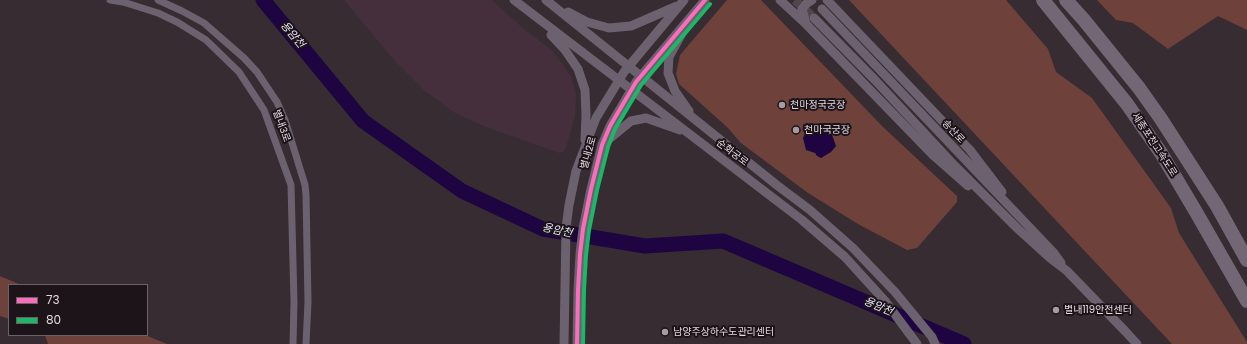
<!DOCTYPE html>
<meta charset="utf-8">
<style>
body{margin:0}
#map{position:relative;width:1247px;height:344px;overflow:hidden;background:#362c32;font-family:Poppins,sans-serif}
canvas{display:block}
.legend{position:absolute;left:8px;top:284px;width:140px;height:52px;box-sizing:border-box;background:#1c1419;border:1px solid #6b6267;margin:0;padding:5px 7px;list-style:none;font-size:12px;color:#e2d7dd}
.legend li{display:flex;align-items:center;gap:8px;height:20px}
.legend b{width:20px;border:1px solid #6b6267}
</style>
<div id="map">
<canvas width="1247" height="344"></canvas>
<ul class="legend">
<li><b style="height:5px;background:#fb6dba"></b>73</li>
<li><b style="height:5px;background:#1ab867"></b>80</li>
</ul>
</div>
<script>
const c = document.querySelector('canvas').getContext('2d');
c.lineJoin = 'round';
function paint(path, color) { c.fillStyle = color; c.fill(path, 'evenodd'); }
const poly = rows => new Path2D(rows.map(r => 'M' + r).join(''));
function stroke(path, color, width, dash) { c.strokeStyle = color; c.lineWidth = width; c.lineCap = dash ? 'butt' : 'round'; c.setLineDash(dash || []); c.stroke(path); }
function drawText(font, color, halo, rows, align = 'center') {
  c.font = font + ' Poppins,"Noto Sans KR",sans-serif'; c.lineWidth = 4; c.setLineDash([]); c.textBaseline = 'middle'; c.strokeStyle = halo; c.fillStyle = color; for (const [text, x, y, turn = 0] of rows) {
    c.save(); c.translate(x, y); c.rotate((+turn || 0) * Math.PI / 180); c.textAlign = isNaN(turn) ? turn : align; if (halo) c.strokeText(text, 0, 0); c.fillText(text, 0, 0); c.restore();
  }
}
const built = poly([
 [344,0,492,0,524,29,553,51,571,76,576,95,575,116,565,151,559,153,486,127,455,113,425,91,393,59]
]);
const green = poly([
 [727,0,761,0,882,126,957,196,957,202,917,248,907,250,858,224,808,193,741,143,727,127,679,84,676,74,680,55],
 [849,0,1006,0,1048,49,1056,72,1092,98,1171,208,1179,233,1247,342,1247,344,1172,344],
 [1097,0,1247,0,1247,30,1218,16,1168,49,1133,23,1116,20],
 [0,276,21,285,9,285,9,319,0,316],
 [45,335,145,335,167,344,48,344]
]);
const water = poly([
 [823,123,830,129,836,146,831,152,821,158,817,156,815,153,806,150,803,138,805,134,812,132,819,124]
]);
const river = poly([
 [263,0,363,121,462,191,543,229,645,246,723,241,964,344]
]);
const tertiaryTunnel = poly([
 [795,0,814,18]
]);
const minor = poly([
 [110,0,123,2,158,13,177,22,206,40,239,72,264,110,291,185,294,302,293,344],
 [158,0,182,11,204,23,244,58,257,72,277,102,285,120,305,185,306,195,308,302,306,344]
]);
const tertiary = poly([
 [514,0,802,220,845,257,885,301,917,344],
 [546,0,778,186,810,210,853,248,895,292,932,337,935,344],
 [780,0,806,24,934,156,968,186],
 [827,0,970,150,1002,192],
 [822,9,1053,252,1061,263],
 [568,12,587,22,609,28,631,26,677,6],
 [814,18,875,80,954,165,1018,229,1050,258,1067,271,1125,331,1137,344],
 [806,24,802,9,806,4,812,0],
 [682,33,669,57,668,73,675,91,689,111],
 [551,35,565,50,578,69,585,90,586,115,585,140],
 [603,144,631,121,646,118,680,130],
 [564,344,566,228,569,205,576,171,596,118,624,72,684,0],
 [577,344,578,290,580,254,583,229,591,189,602,145,610,126,636,82,705,0]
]);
const motorway = poly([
 [1043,0,1127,104,1161,153,1196,212,1247,301],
 [1066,0,1084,20,1139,88,1161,119,1217,206,1247,260]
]);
const bus1 = poly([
 [577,344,578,290,580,254,583,229,591,189,602,145,610,126,636,82,705,0]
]);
const bus2 = poly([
 [583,344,584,290,586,255,589,230,597,190,608,147,615,129,641,85,710,4]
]);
const markers = [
 [782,105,4,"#a69ba1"],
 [796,130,4,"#a69ba1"],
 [1056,310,4,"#a69ba1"],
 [665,332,4,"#a69ba1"]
];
const poiNames = [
 ["천마정국궁장",790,105],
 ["천마국궁장",804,130],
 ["별내119안전센터",1064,310],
 ["남양주상하수도관리센터",673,332]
];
const streetNames = [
 ["별내3로",281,126,70],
 ["송산로",953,132,47],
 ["세종포천고속도로",1154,145,57],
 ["별내2로",589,153,-74],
 ["순화궁로",732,153,37]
];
const waterNames = [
 ["용암천",292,35,50],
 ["용암천",557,231,12],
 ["용암천",878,307,23]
];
paint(built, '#452f3c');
paint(green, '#6f413b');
paint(water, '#1e0441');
stroke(river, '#1e0441', 15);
stroke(tertiaryTunnel, '#50464c', 9, [9, 4.5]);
stroke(minor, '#6c616e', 7);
stroke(tertiary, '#6c616e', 9);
stroke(motorway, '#736675', 14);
stroke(bus1, '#fb6dba', 4);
stroke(bus2, '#1ab867', 4);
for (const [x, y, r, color] of markers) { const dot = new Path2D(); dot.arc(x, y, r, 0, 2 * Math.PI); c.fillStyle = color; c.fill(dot); stroke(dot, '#1c1419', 1.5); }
drawText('10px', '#e2d7dd', '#1c1419', poiNames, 'left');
drawText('10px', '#e2d7dd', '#1c1419', streetNames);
drawText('italic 11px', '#e2dff3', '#1c1419', waterNames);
</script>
